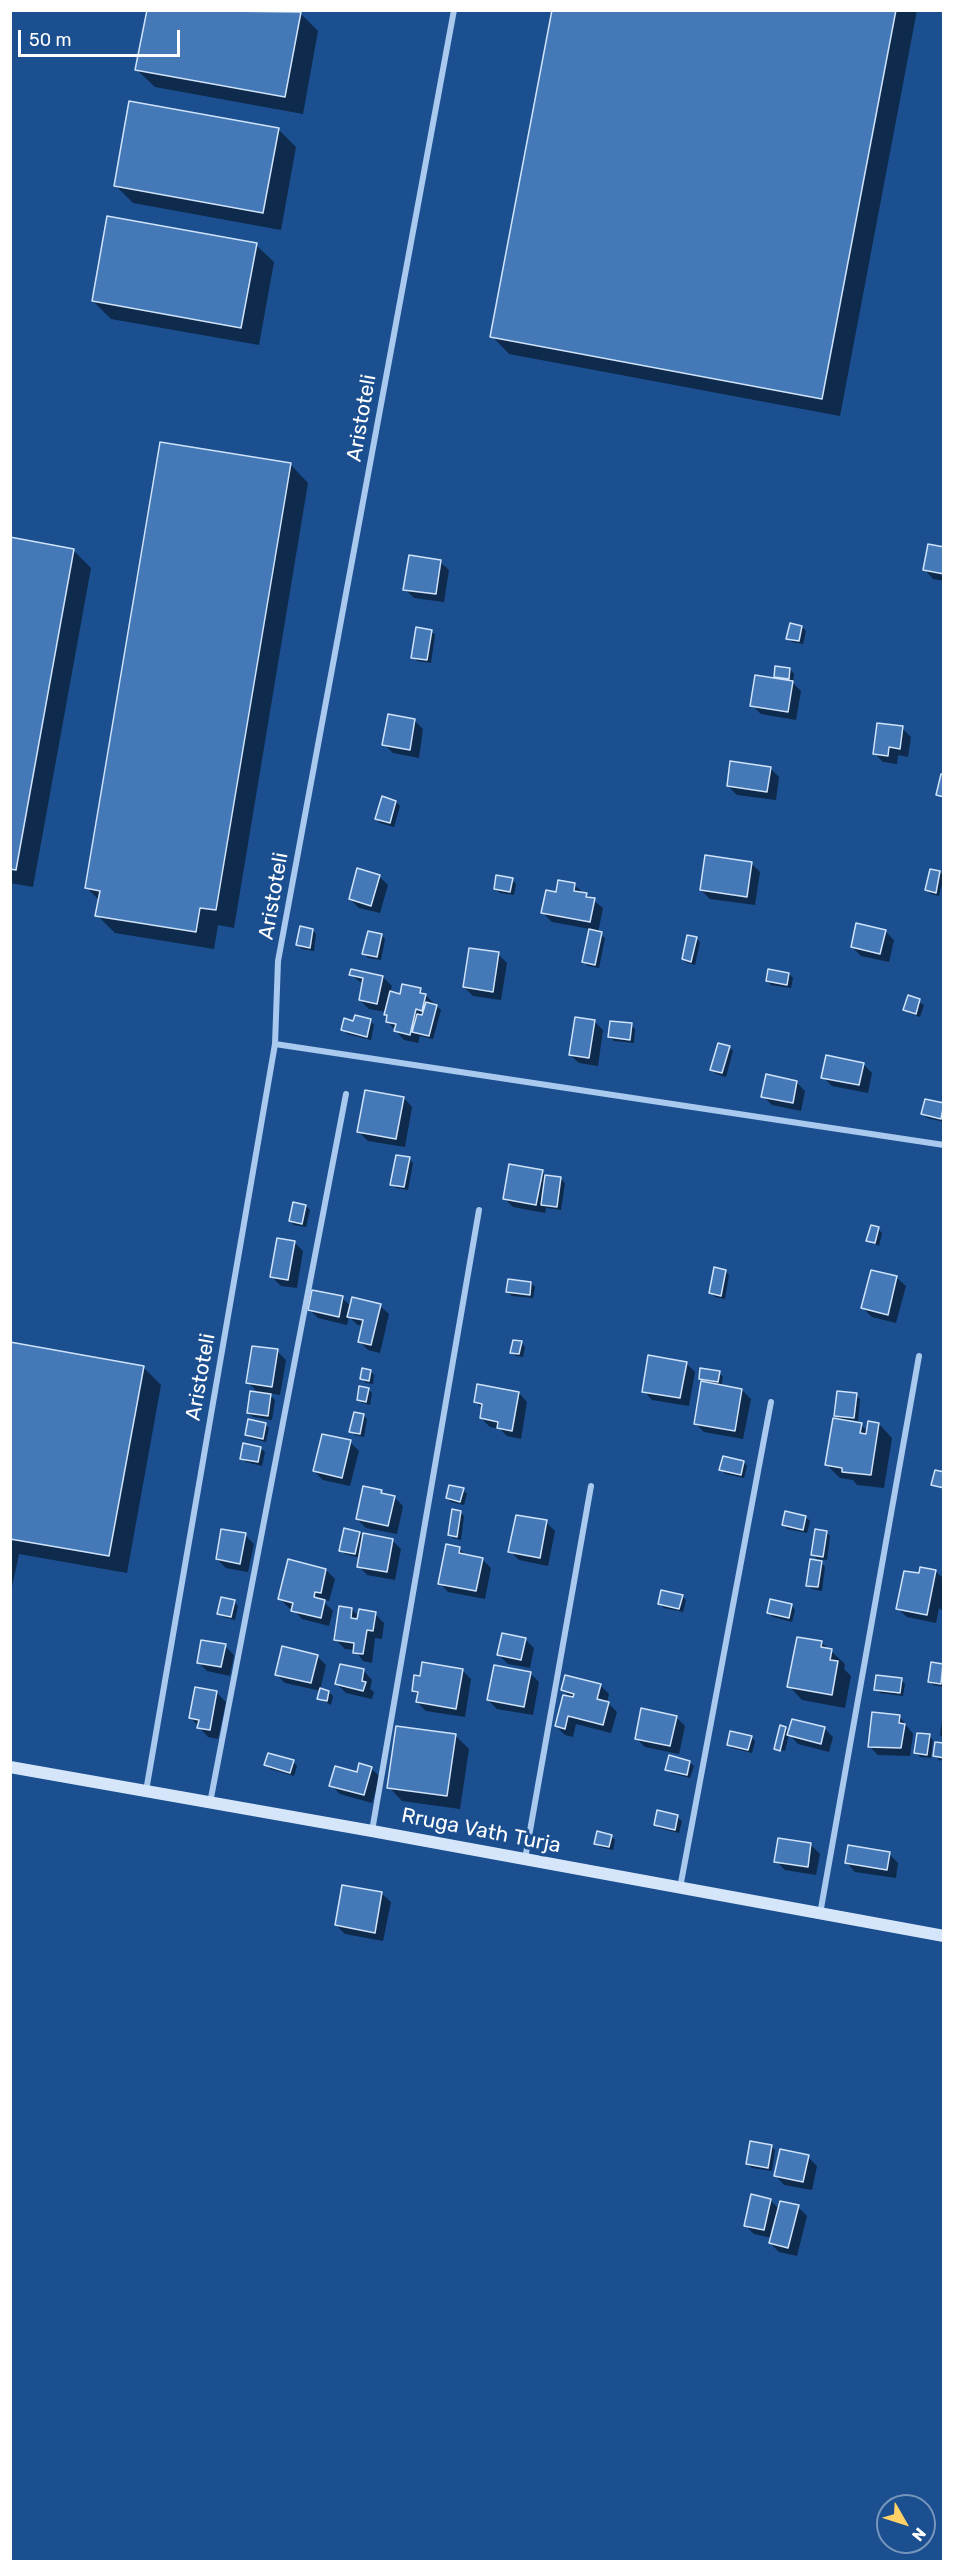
<!DOCTYPE html>
<style>
body{margin:0}
#map{position:relative;width:954px;height:2572px;overflow:hidden;background:#1b4f8f;font-family:Rubik,sans-serif}
canvas{display:block}
.frame{position:absolute;inset:0;border:12px solid #fff;pointer-events:none}
.north{position:absolute;left:876px;top:2494px;width:60px;height:60px;box-sizing:border-box;background:#1b4f8f;border:2px solid #7695bc;border-radius:50%;rotate:129deg;font-size:16px;font-weight:700;line-height:24px;text-align:center;color:#fff}
.north::after{content:'';display:block;margin:auto;width:21px;height:27px;background:#ffd166;clip-path:polygon(50% 0,100% 100%,50% 72%,0 100%)}
.scale{position:absolute;left:18px;top:30px;width:162px;height:27px;box-sizing:border-box;border:3px solid #fff;border-top:0;padding-left:8px;font-size:18px;line-height:21px;white-space:nowrap;color:#fff;-webkit-text-stroke:4px #1b4f8f;paint-order:stroke}
</style>
<div id="map">
<canvas width="954" height="2572"></canvas>
<div class="frame"></div>
<div class="north">N</div>
<div class="scale">50 m</div>
</div>
<script>
const c = document.querySelector('canvas').getContext('2d');
c.lineJoin = 'round';
function paint(path, color) { c.fillStyle = color; c.fill(path, 'evenodd'); }
const poly = rows => new Path2D(rows.map(r => 'M' + r).join(''));
function stroke(path, color, width, dash) { c.strokeStyle = color; c.lineWidth = width; c.lineCap = dash ? 'butt' : 'round'; c.setLineDash(dash || []); c.stroke(path); }
function drawText(font, color, halo, rows, align = 'center') {
  c.font = font + ' Rubik,sans-serif'; c.lineWidth = 6; c.setLineDash([]); c.textBaseline = 'middle'; c.strokeStyle = halo; c.fillStyle = color; for (const [text, x, y, turn = 0] of rows) {
    c.save(); c.translate(x, y); c.rotate((+turn || 0) * Math.PI / 180); c.textAlign = isNaN(turn) ? turn : align; if (halo) c.strokeText(text, 0, 0); c.fillText(text, 0, 0); c.restore();
  }
}
const shadow = poly([
 [148,10,284,10,300,13,318,31,303,114,155,87,137,70],
 [554,10,917,10,840,416,509,354,492,336],
 [278,129,296,147,281,230,133,203,115,185],
 [256,245,274,262,259,345,111,319,93,301],
 [291,465,308,483,234,928,218,925,214,949,115,933,97,915,99,900,87,888],
 [10,539,73,550,91,568,33,887,10,883],
 [944,549,944,581,933,579,925,570],
 [440,562,449,570,444,602,414,598,405,589],
 [802,627,806,631,803,644,792,642,788,638],
 [431,631,435,635,431,663,417,661,413,657],
 [790,669,794,674,793,683,801,691,796,720,761,714,752,705,780,680,776,676],
 [414,720,423,729,419,758,393,753,384,744],
 [902,728,911,737,908,757,898,755,897,764,883,762,874,753],
 [770,768,779,777,776,800,737,795,728,786],
 [396,802,400,806,394,827,380,823,376,819],
 [751,863,760,872,755,905,710,899,701,890],
 [940,872,944,876,939,896,931,894,927,890],
 [379,876,388,885,380,913,359,908,350,899],
 [512,880,516,884,514,895,500,893,495,889],
 [574,885,603,908,598,933,605,938,599,968,588,966,584,962,590,929,552,922,543,913,557,893],
 [312,930,316,934,314,951,302,949,298,945],
 [885,931,894,940,889,962,861,956,852,947],
 [381,935,385,939,381,960,368,958,364,954],
 [696,938,700,942,695,965,687,963,683,959],
 [498,954,507,963,501,1000,473,996,464,987],
 [789,974,793,978,791,988,771,985,767,981],
 [351,975,383,977,392,986,390,993,401,995,420,990,441,1010,433,1039,420,1036,418,1043,404,1040,388,1022,386,1012,369,1009,360,1000,363,984],
 [909,997,924,1005,920,1017,909,1013,905,1009],
 [370,1021,374,1025,371,1040,347,1034,343,1030,355,1023],
 [594,1021,603,1030,598,1066,579,1063,570,1055],
 [631,1025,635,1029,634,1043,614,1041,610,1037],
 [729,1047,733,1051,726,1077,716,1074,712,1070],
 [863,1064,872,1073,868,1093,832,1086,823,1077],
 [796,1082,805,1091,801,1111,772,1105,763,1096],
 [404,1098,412,1107,405,1147,368,1141,359,1132],
 [944,1105,944,1122,927,1118,923,1114],
 [409,1159,413,1163,408,1190,396,1188,392,1184],
 [542,1172,547,1177,561,1179,565,1183,561,1210,546,1208,545,1213,513,1207,504,1198],
 [306,1206,310,1210,306,1227,294,1225,290,1221],
 [878,1229,882,1233,879,1246,868,1240],
 [294,1242,303,1251,297,1288,281,1286,272,1277],
 [725,1271,729,1275,725,1299,715,1297,711,1293],
 [897,1278,906,1286,896,1323,872,1317,863,1308],
 [531,1283,535,1287,533,1298,512,1296,508,1292],
 [342,1298,351,1306,380,1306,389,1314,380,1353,368,1350,359,1341,363,1326,358,1325,349,1317,347,1325,318,1318,309,1309],
 [521,1343,525,1347,523,1357,516,1356,512,1352],
 [10,1344,143,1367,161,1385,127,1573,19,1554,10,1596],
 [277,1351,286,1360,280,1395,268,1393,275,1400,272,1420,253,1417,248,1413,259,1394,248,1382],
 [686,1363,695,1372,689,1406,652,1400,644,1391],
 [370,1371,374,1375,373,1384,366,1383,361,1378],
 [719,1373,723,1377,721,1387,742,1390,751,1399,743,1439,704,1432,695,1423,703,1381,700,1378],
 [368,1389,372,1393,370,1405,362,1403,358,1399],
 [519,1393,527,1402,521,1439,507,1436,500,1429,490,1427,481,1418,483,1409,476,1402],
 [856,1395,860,1399,858,1421,850,1420,849,1423,861,1425,868,1432,879,1424,892,1438,884,1488,857,1485,853,1480,840,1478,827,1465,842,1422,836,1415],
 [363,1415,367,1419,364,1437,355,1435,351,1431],
 [265,1424,269,1428,266,1442,250,1438,246,1434],
 [350,1442,359,1451,350,1486,323,1480,314,1471],
 [260,1448,265,1452,262,1466,246,1462,242,1458],
 [743,1462,747,1466,744,1478,725,1474,721,1469],
 [463,1490,467,1494,464,1505,451,1502,447,1498],
 [381,1492,385,1496,394,1497,403,1506,397,1534,366,1528,357,1519],
 [460,1512,464,1516,461,1540,453,1538,449,1534],
 [806,1517,810,1521,807,1533,787,1529,783,1524],
 [546,1522,555,1531,548,1566,519,1560,510,1551],
 [826,1532,830,1536,827,1560,818,1559,825,1567,822,1591,812,1589,808,1585,820,1562,813,1555],
 [359,1533,364,1537,392,1540,401,1549,395,1580,367,1575,359,1566,360,1558,345,1554,341,1550],
 [245,1535,254,1544,248,1572,226,1568,217,1559],
 [459,1549,467,1556,482,1559,491,1568,485,1599,448,1592,440,1583],
 [326,1570,335,1579,329,1601,322,1600,333,1611,329,1626,302,1619,293,1609,289,1608,280,1599],
 [935,1571,944,1579,944,1612,939,1608,936,1623,907,1617,898,1609,920,1575],
 [682,1596,686,1600,683,1612,664,1608,660,1604],
 [234,1602,238,1606,235,1620,223,1617,219,1613],
 [791,1605,795,1610,792,1622,773,1617,769,1613],
 [352,1609,359,1617,375,1614,384,1623,382,1639,375,1638,372,1663,363,1661,355,1650,345,1649,336,1640],
 [525,1639,534,1648,530,1668,508,1664,499,1655],
 [822,1643,845,1664,844,1669,851,1676,845,1708,802,1700,789,1686],
 [225,1646,234,1655,230,1676,207,1671,198,1662],
 [317,1656,326,1665,320,1690,329,1692,333,1696,331,1705,319,1698,321,1691,285,1683,276,1674],
 [943,1665,944,1687,933,1685,929,1681],
 [462,1670,471,1679,465,1717,426,1711,417,1702,418,1696,413,1690,422,1677],
 [364,1671,372,1680,370,1689,374,1692,372,1699,346,1693,337,1684],
 [530,1673,539,1682,533,1715,497,1709,488,1700],
 [901,1680,905,1684,903,1696,880,1693,876,1689],
 [600,1685,609,1694,607,1702,617,1712,611,1733,576,1724,573,1737,565,1735,556,1726,571,1698,563,1690],
 [196,1689,217,1693,226,1702,218,1739,208,1737,191,1718],
 [899,1716,913,1734,910,1756,878,1755,869,1746],
 [676,1717,685,1726,679,1754,645,1747,636,1738],
 [942,1722,944,1723,944,1738,940,1735],
 [785,1728,790,1733,824,1728,833,1737,829,1752,798,1744,789,1734,785,1751,778,1749,778,1752,775,1749],
 [455,1735,469,1749,460,1809,402,1801,389,1787],
 [929,1736,933,1740,931,1758,920,1757,916,1752],
 [751,1737,755,1741,752,1753,732,1748,728,1744],
 [944,1744,944,1761,939,1760,935,1756],
 [293,1762,297,1766,294,1776,270,1769,266,1765],
 [689,1762,694,1766,690,1778,671,1773,667,1769],
 [371,1768,380,1777,372,1803,340,1794,331,1785],
 [677,1817,682,1821,679,1833,659,1828,655,1824],
 [611,1836,615,1840,613,1850,600,1847,596,1843],
 [811,1845,820,1854,816,1875,785,1870,776,1861],
 [889,1854,898,1863,896,1878,855,1872,847,1863],
 [382,1894,391,1902,383,1941,345,1934,336,1925],
 [771,2146,775,2150,772,2171,752,2168,747,2164],
 [808,2157,817,2166,812,2190,784,2185,776,2176],
 [770,2200,779,2209,798,2207,807,2216,797,2256,779,2252,770,2243,772,2238,754,2234,745,2225]
]);
const building = poly([
 [147,10,301,12,285,97,135,70,147,10],
 [552,10,896,10,822,399,490,337,552,10],
 [129,101,279,128,263,213,114,186,129,101],
 [107,216,257,243,241,328,92,301,107,216],
 [160,442,291,463,216,910,200,908,196,932,95,916,100,891,85,888,160,442],
 [10,537,74,549,16,870,10,869,10,537],
 [928,544,944,547,944,574,923,570,928,544],
 [409,555,441,560,436,594,403,590,409,555],
 [790,623,802,626,799,641,786,639,790,623],
 [416,627,432,630,427,660,411,658,416,627],
 [775,666,790,668,789,679,774,677,775,666],
 [755,675,793,681,788,712,750,706,755,675],
 [388,714,415,719,410,750,382,745,388,714],
 [877,723,903,726,900,749,889,747,888,756,873,754,877,723],
 [730,761,771,767,767,792,727,786,730,761],
 [941,774,944,774,944,797,936,795,941,774],
 [382,796,396,801,390,823,375,819,382,796],
 [705,855,752,862,747,897,700,890,705,855],
 [357,868,380,875,371,906,349,899,357,868],
 [930,869,940,871,936,893,925,890,930,869],
 [496,875,513,878,510,892,494,889,496,875],
 [558,880,575,883,574,891,587,893,586,897,595,898,590,922,541,913,546,890,556,892,558,880],
 [856,923,886,930,880,954,851,947,856,923],
 [300,926,313,929,310,948,296,945,300,926],
 [589,929,602,932,595,965,582,962,589,929],
 [368,931,382,934,377,957,362,954,368,931],
 [687,935,697,937,691,962,682,959,687,935],
 [469,948,499,952,493,992,463,987,469,948],
 [351,969,383,976,377,1004,359,1000,363,978,349,975,351,969],
 [768,969,789,973,787,985,766,981,768,969],
 [402,984,421,988,420,993,426,994,422,1011,416,1009,410,1035,394,1031,396,1024,386,1022,387,1015,384,1015,390,991,400,994,402,984],
 [908,995,920,999,916,1014,903,1010,908,995],
 [426,1002,437,1005,429,1036,412,1032,417,1014,422,1015,426,1002],
 [355,1015,371,1019,367,1037,341,1030,344,1018,353,1021,355,1015],
 [575,1017,595,1020,589,1058,569,1055,575,1017],
 [610,1021,632,1023,630,1040,608,1037,610,1021],
 [718,1043,730,1046,722,1073,710,1070,718,1043],
 [826,1055,864,1063,859,1085,821,1078,826,1055],
 [766,1074,797,1081,793,1103,761,1097,766,1074],
 [365,1090,404,1097,396,1139,357,1132,365,1090],
 [925,1099,944,1103,941,1119,921,1114,925,1099],
 [396,1155,410,1157,404,1187,390,1185,396,1155],
 [509,1164,543,1170,536,1205,503,1199,509,1164],
 [545,1175,561,1177,557,1207,541,1205,545,1175],
 [293,1202,306,1205,302,1224,289,1221,293,1202],
 [871,1225,879,1227,875,1243,866,1241,871,1225],
 [277,1238,295,1241,288,1280,270,1277,277,1238],
 [714,1267,726,1270,721,1296,709,1293,714,1267],
 [871,1270,897,1276,888,1315,861,1308,871,1270],
 [508,1279,531,1282,530,1295,506,1292,508,1279],
 [312,1290,343,1296,339,1317,308,1310,312,1290],
 [352,1297,381,1304,371,1345,358,1342,363,1320,347,1317,352,1297],
 [513,1340,522,1341,519,1354,510,1353,513,1340],
 [10,1342,144,1366,109,1556,10,1539,10,1342],
 [252,1346,278,1349,272,1387,246,1383,252,1346],
 [648,1355,687,1362,680,1398,642,1392,648,1355],
 [362,1368,371,1370,369,1381,360,1379,362,1368],
 [700,1368,720,1371,718,1382,699,1379,700,1368],
 [701,1381,742,1389,735,1431,694,1424,701,1381],
 [477,1384,519,1392,512,1431,497,1428,498,1422,480,1418,482,1404,474,1402,477,1384],
 [359,1386,369,1388,366,1402,357,1400,359,1386],
 [250,1391,271,1394,268,1416,247,1413,250,1391],
 [837,1391,857,1393,854,1418,834,1416,837,1391],
 [354,1412,364,1414,360,1434,349,1432,354,1412],
 [833,1418,862,1423,860,1433,866,1434,868,1421,879,1423,871,1475,842,1472,842,1468,825,1465,833,1418],
 [248,1419,266,1423,263,1439,245,1435,248,1419],
 [322,1434,351,1440,342,1478,313,1471,322,1434],
 [243,1443,261,1447,258,1462,240,1459,243,1443],
 [723,1456,744,1461,741,1475,719,1470,723,1456],
 [935,1470,944,1472,944,1488,931,1485,935,1470],
 [449,1485,464,1488,460,1502,446,1498,449,1485],
 [363,1486,382,1490,381,1493,395,1496,388,1526,356,1519,363,1486],
 [452,1509,461,1511,457,1537,448,1535,452,1509],
 [785,1511,806,1516,803,1530,782,1525,785,1511],
 [516,1515,547,1520,540,1558,508,1552,516,1515],
 [344,1528,360,1532,355,1554,339,1551,344,1528],
 [221,1529,246,1533,240,1564,216,1559,221,1529],
 [815,1529,827,1531,823,1557,811,1555,815,1529],
 [363,1533,393,1539,387,1572,357,1567,363,1533],
 [446,1544,460,1547,459,1553,483,1558,476,1591,438,1584,446,1544],
 [288,1559,326,1569,321,1593,315,1592,314,1597,325,1600,321,1618,291,1611,293,1603,278,1599,288,1559],
 [810,1559,822,1561,818,1587,806,1586,810,1559],
 [920,1567,936,1570,927,1615,896,1609,904,1571,919,1573,920,1567],
 [661,1590,683,1595,679,1609,658,1604,661,1590],
 [221,1597,235,1600,231,1617,217,1614,221,1597],
 [770,1599,792,1604,789,1618,767,1613,770,1599],
 [339,1606,352,1608,351,1618,357,1619,359,1609,376,1612,373,1631,367,1630,363,1654,353,1653,354,1643,334,1640,339,1606],
 [502,1633,526,1638,521,1660,497,1655,502,1633],
 [797,1637,822,1641,821,1647,832,1649,830,1660,838,1661,832,1695,787,1687,797,1637],
 [201,1640,226,1644,221,1667,197,1663,201,1640],
 [282,1646,318,1655,311,1683,275,1675,282,1646],
 [422,1662,463,1669,456,1709,416,1702,418,1692,412,1691,414,1675,420,1676,422,1662],
 [931,1662,943,1664,941,1684,928,1682,931,1662],
 [340,1664,364,1669,362,1681,366,1682,363,1691,335,1684,340,1664],
 [494,1665,531,1672,524,1707,487,1700,494,1665],
 [565,1675,601,1684,597,1699,609,1702,603,1725,568,1716,565,1729,555,1726,563,1695,573,1697,574,1694,561,1690,565,1675],
 [876,1675,902,1678,900,1693,874,1690,876,1675],
 [195,1687,217,1691,210,1730,197,1728,199,1720,189,1718,195,1687],
 [320,1688,329,1691,327,1701,317,1699,320,1688],
 [641,1708,677,1716,670,1746,635,1739,641,1708],
 [872,1712,900,1715,899,1723,905,1724,901,1748,868,1747,872,1712],
 [792,1719,825,1727,821,1744,787,1735,792,1719],
 [780,1725,786,1727,780,1751,774,1749,780,1725],
 [396,1726,456,1734,447,1796,387,1788,396,1726],
 [730,1731,752,1736,748,1750,727,1745,730,1731],
 [917,1733,930,1734,927,1755,914,1753,917,1733],
 [935,1742,944,1743,944,1758,933,1756,935,1742],
 [268,1753,294,1760,290,1773,264,1765,268,1753],
 [669,1755,690,1761,687,1775,665,1770,669,1755],
 [359,1763,372,1767,364,1795,329,1786,335,1766,357,1772,359,1763],
 [657,1810,678,1815,675,1830,654,1825,657,1810],
 [597,1831,612,1835,609,1847,594,1844,597,1831],
 [778,1838,811,1843,808,1867,774,1862,778,1838],
 [848,1845,890,1852,887,1870,845,1863,848,1845],
 [342,1885,382,1892,375,1933,335,1925,342,1885],
 [750,2141,772,2145,768,2168,746,2164,750,2141],
 [780,2149,809,2155,803,2182,774,2176,780,2149],
 [751,2194,771,2199,764,2230,744,2226,751,2194],
 [780,2201,799,2205,788,2248,769,2243,780,2201]
]);
const street = poly([
 [275,1044,944,1145],
 [146,1791,275,1044,278,961,454,10],
 [210,1803,346,1094],
 [372,1831,479,1210],
 [525,1859,591,1486],
 [680,1888,771,1402],
 [820,1914,919,1356]
]);
const secondary = poly([
 [10,1767,372,1831,944,1936]
]);
const streetNames = [
 ["Aristoteli",362,418,-80],
 ["Aristoteli",274,896,-80],
 ["Aristoteli",201,1377,-80],
 ["Rruga Vath Turja",481,1831,11]
];
paint(shadow, '#0007');
paint(building, '#4478b7');
stroke(building, '#cfe3fa', 1.5);
stroke(street, '#a9c9ee', 6);
stroke(secondary, '#d6e6fa', 12);
drawText('21px', '#fff', '#1b4f8f', streetNames);
</script>
